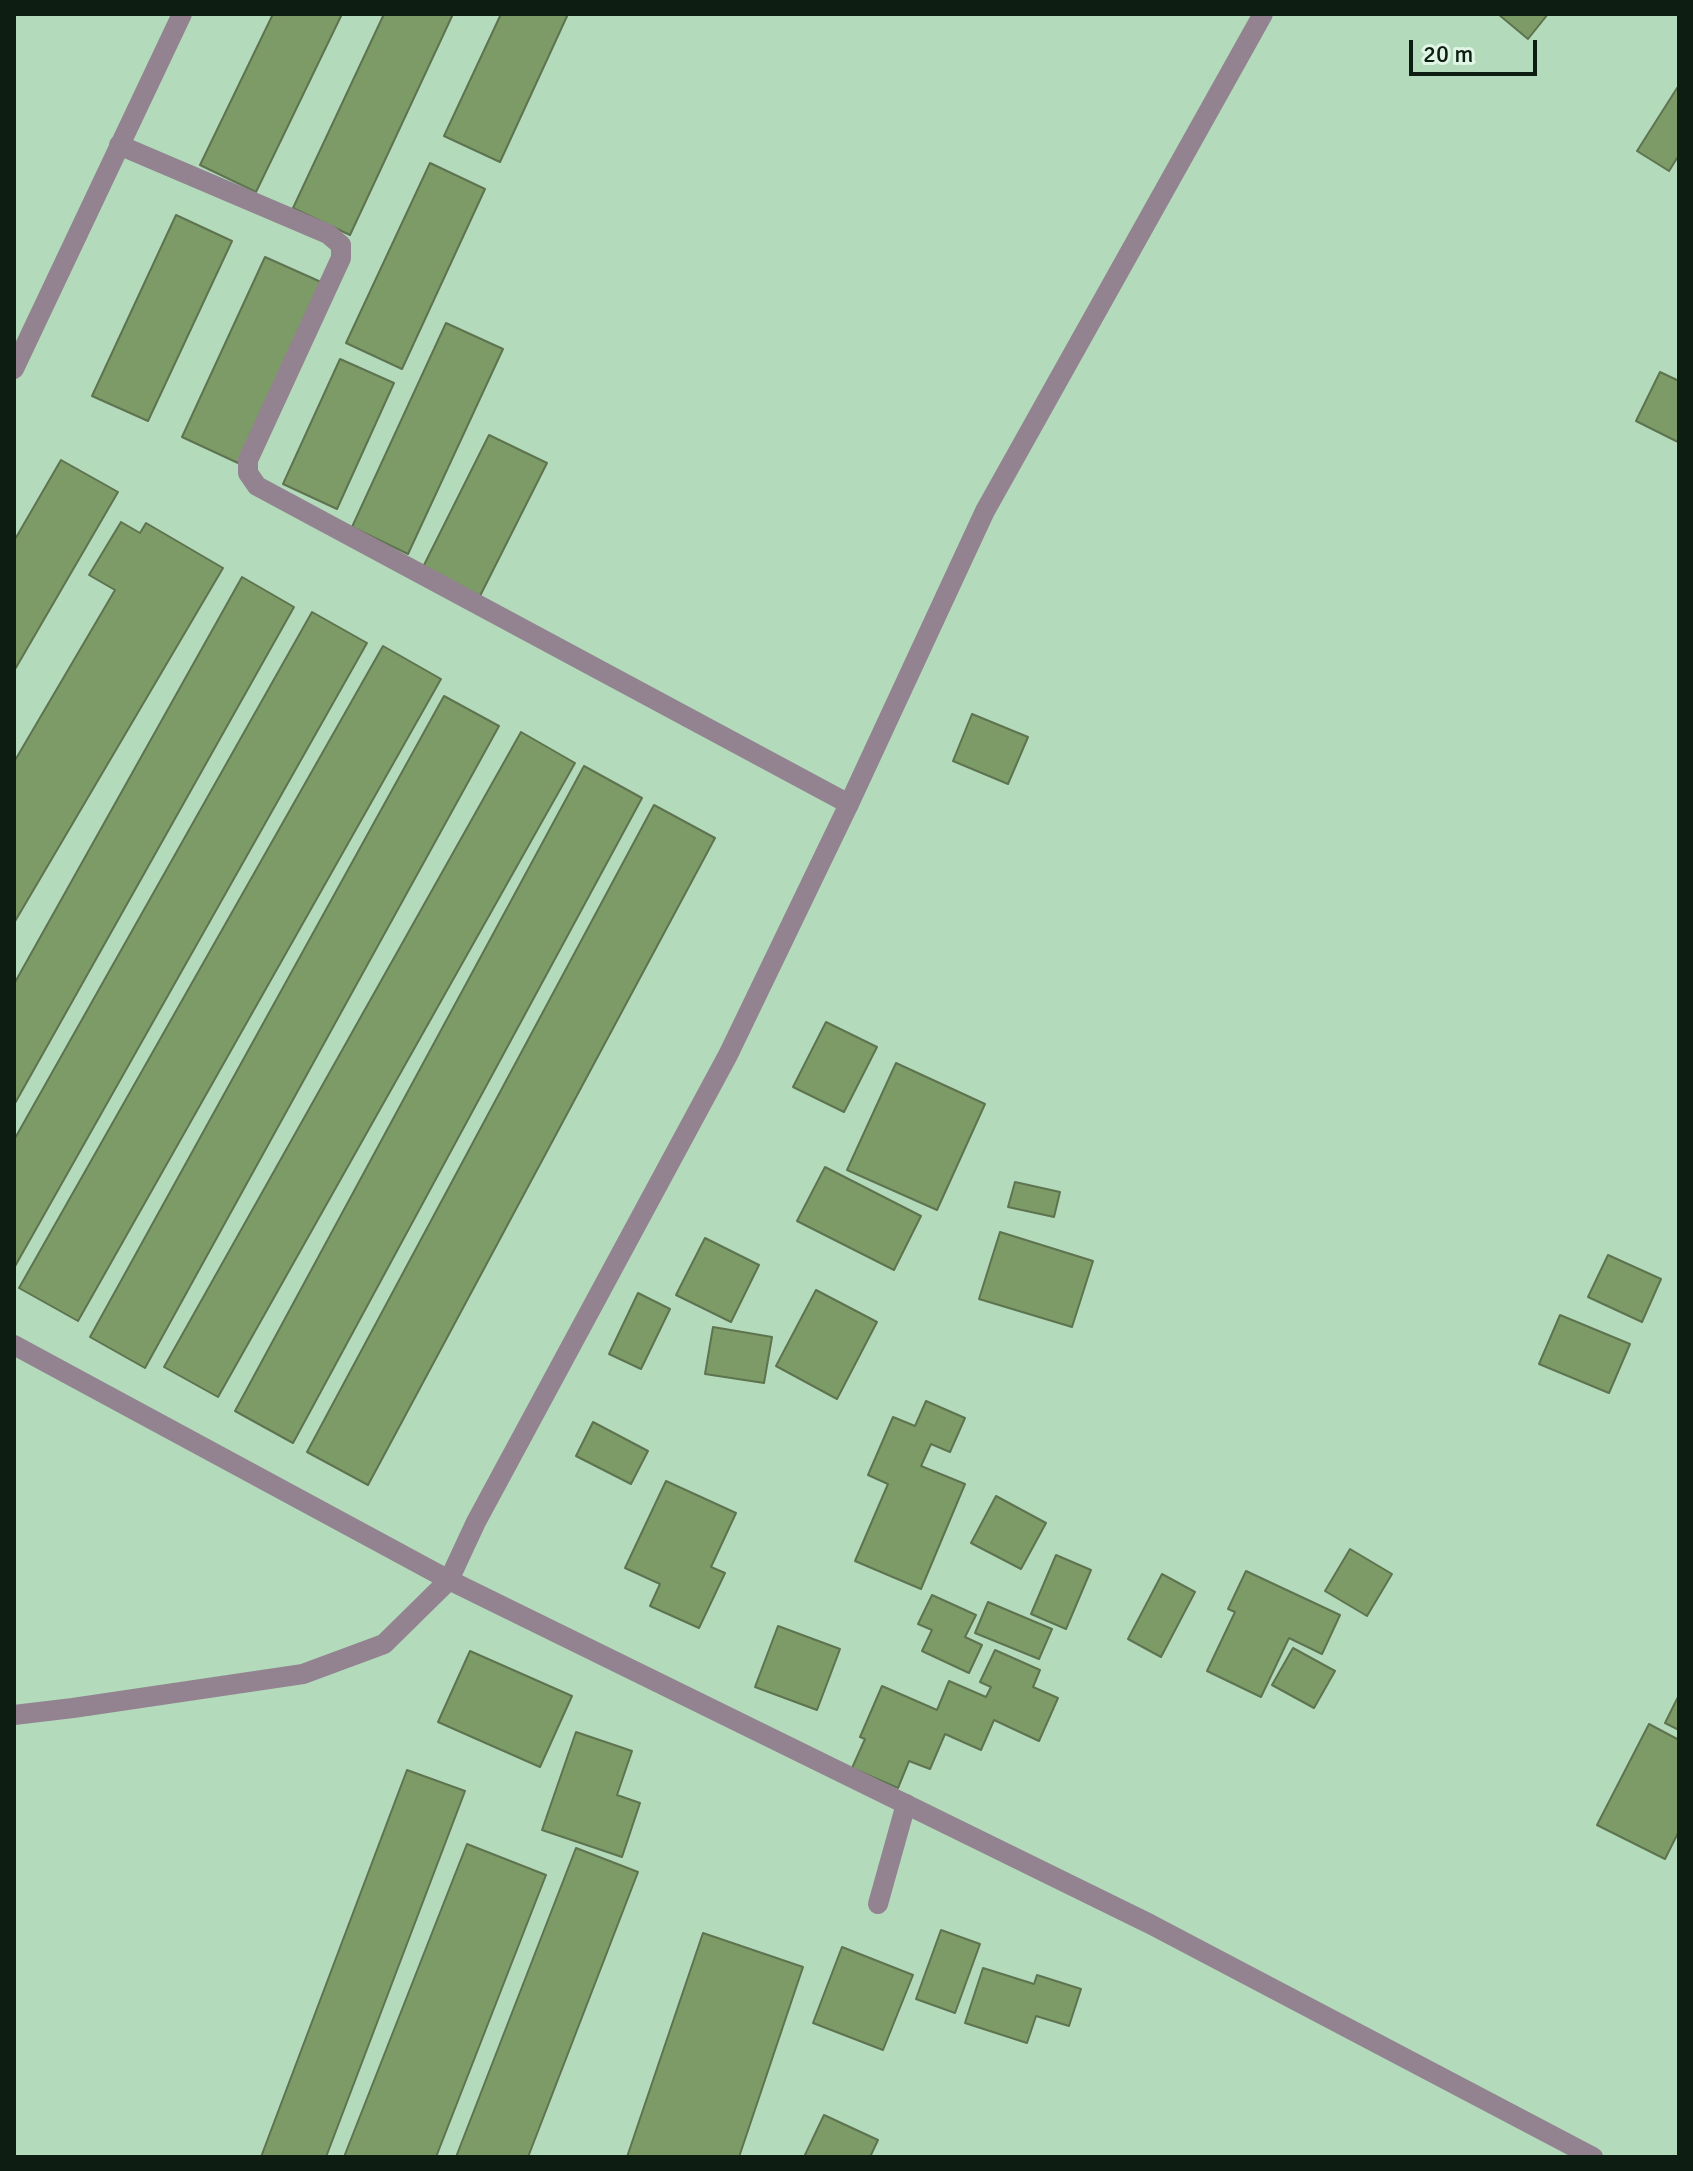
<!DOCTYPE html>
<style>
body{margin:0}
#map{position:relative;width:1693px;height:2171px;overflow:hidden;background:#b2dabb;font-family:Signika,sans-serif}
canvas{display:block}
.frame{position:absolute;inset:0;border:16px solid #0d1d12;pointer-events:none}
.scale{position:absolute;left:1409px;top:40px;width:128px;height:36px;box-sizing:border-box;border:4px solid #0d1d12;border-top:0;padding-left:10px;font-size:24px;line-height:28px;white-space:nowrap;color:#0d1d12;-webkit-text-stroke:6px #e1f5e5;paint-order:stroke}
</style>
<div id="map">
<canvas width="1693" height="2171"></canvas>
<div class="frame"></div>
<div class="scale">20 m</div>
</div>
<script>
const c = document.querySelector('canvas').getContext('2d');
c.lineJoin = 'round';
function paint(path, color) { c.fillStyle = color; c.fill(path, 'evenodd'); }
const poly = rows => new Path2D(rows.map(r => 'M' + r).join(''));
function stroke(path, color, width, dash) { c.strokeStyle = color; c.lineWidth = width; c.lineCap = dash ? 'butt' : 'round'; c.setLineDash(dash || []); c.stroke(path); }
const building = poly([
 [273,14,342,14,256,192,200,165,273,14],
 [384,14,453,14,350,235,293,208,384,14],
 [501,14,568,14,500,162,444,136,501,14],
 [1498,14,1548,14,1528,39,1498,14],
 [1679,85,1679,155,1669,171,1637,151,1679,85],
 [430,163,485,189,402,369,346,343,430,163],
 [176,215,232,241,148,421,92,396,176,215],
 [265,257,321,282,238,463,182,437,265,257],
 [446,323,503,349,408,554,352,527,446,323],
 [340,359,394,383,337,509,283,484,340,359],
 [1660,372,1679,381,1678,442,1636,421,1660,372],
 [489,435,547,463,480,596,423,567,489,435],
 [61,460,118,492,14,671,14,541,61,460],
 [121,522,140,533,146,523,223,568,14,923,14,762,115,590,89,575,121,522],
 [242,577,294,607,14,1105,14,984,242,577],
 [312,612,367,643,14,1268,14,1140,312,612],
 [383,646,441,679,78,1321,19,1288,383,646],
 [444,696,499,726,145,1368,90,1337,444,696],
 [972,714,1028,737,1008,784,953,761,972,714],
 [521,732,575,763,218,1397,164,1367,521,732],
 [584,766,642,798,293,1443,235,1411,584,766],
 [654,805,715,838,368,1485,307,1452,654,805],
 [826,1022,877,1047,844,1112,793,1087,826,1022],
 [896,1063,985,1104,937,1210,847,1170,896,1063],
 [825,1167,921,1216,894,1270,797,1221,825,1167],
 [1015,1182,1060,1192,1054,1217,1008,1207,1015,1182],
 [1000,1232,1093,1261,1072,1327,979,1299,1000,1232],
 [705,1238,759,1265,731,1322,676,1295,705,1238],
 [1608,1255,1661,1279,1642,1322,1588,1297,1608,1255],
 [816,1290,877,1322,837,1399,776,1366,816,1290],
 [638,1293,670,1309,641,1369,609,1354,638,1293],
 [1560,1315,1630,1344,1609,1393,1539,1364,1560,1315],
 [713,1327,772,1337,764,1383,705,1374,713,1327],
 [926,1401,965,1418,950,1452,931,1444,921,1466,965,1484,921,1589,855,1561,888,1484,868,1475,893,1417,915,1426,926,1401],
 [593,1422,648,1451,631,1484,576,1456,593,1422],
 [666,1481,736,1513,711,1567,725,1573,699,1628,650,1606,660,1584,625,1568,666,1481],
 [996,1496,1046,1523,1021,1569,971,1543,996,1496],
 [1350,1549,1392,1574,1367,1616,1325,1591,1350,1549],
 [1056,1555,1091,1570,1066,1629,1031,1614,1056,1555],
 [1246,1571,1340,1615,1322,1654,1289,1638,1261,1697,1207,1671,1235,1612,1228,1609,1246,1571],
 [1162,1574,1195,1592,1161,1657,1128,1639,1162,1574],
 [932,1595,976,1615,965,1637,982,1645,969,1673,922,1651,932,1630,918,1624,932,1595],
 [988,1602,1052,1629,1039,1659,975,1633,988,1602],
 [778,1626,840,1649,817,1710,755,1687,778,1626],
 [1293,1648,1335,1671,1314,1708,1272,1685,1293,1648],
 [995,1650,1040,1670,1033,1687,1058,1698,1039,1741,994,1720,981,1750,945,1734,930,1769,909,1761,898,1788,852,1768,865,1739,860,1737,882,1686,937,1710,949,1681,986,1697,991,1687,980,1682,995,1650],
 [470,1651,572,1696,540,1767,438,1722,470,1651],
 [1679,1695,1679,1730,1665,1723,1679,1695],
 [1649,1724,1679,1740,1679,1831,1665,1859,1597,1825,1649,1724],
 [576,1732,632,1751,617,1795,640,1803,622,1857,542,1830,576,1732],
 [407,1770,465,1791,326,2157,261,2157,407,1770],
 [467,1844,546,1875,436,2157,344,2157,467,1844],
 [576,1848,638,1872,528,2157,456,2157,576,1848],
 [941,1930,980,1944,955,2013,916,1999,941,1930],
 [703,1933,803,1967,739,2157,627,2157,703,1933],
 [842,1947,913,1975,883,2050,813,2023,842,1947],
 [983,1968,1034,1984,1037,1975,1081,1989,1069,2026,1036,2016,1027,2043,965,2023,983,1968],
 [824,2115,878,2140,870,2157,804,2157,824,2115]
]);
const service = poly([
 [119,145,328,234,341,245,341,258,248,460,248,473,257,486,849,804],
 [878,1904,906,1804]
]);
const minor = poly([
 [14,369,182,14],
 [449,1580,1150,1924,1593,2157]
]);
const tertiary = poly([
 [14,1345,449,1580],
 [14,1715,73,1708,303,1674,384,1644,449,1580,476,1522,728,1055,849,804,985,511,1263,14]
]);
paint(building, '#7d9b66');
stroke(building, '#5e734f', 2);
stroke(service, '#938390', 20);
stroke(minor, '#938390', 20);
stroke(tertiary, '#938390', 20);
</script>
